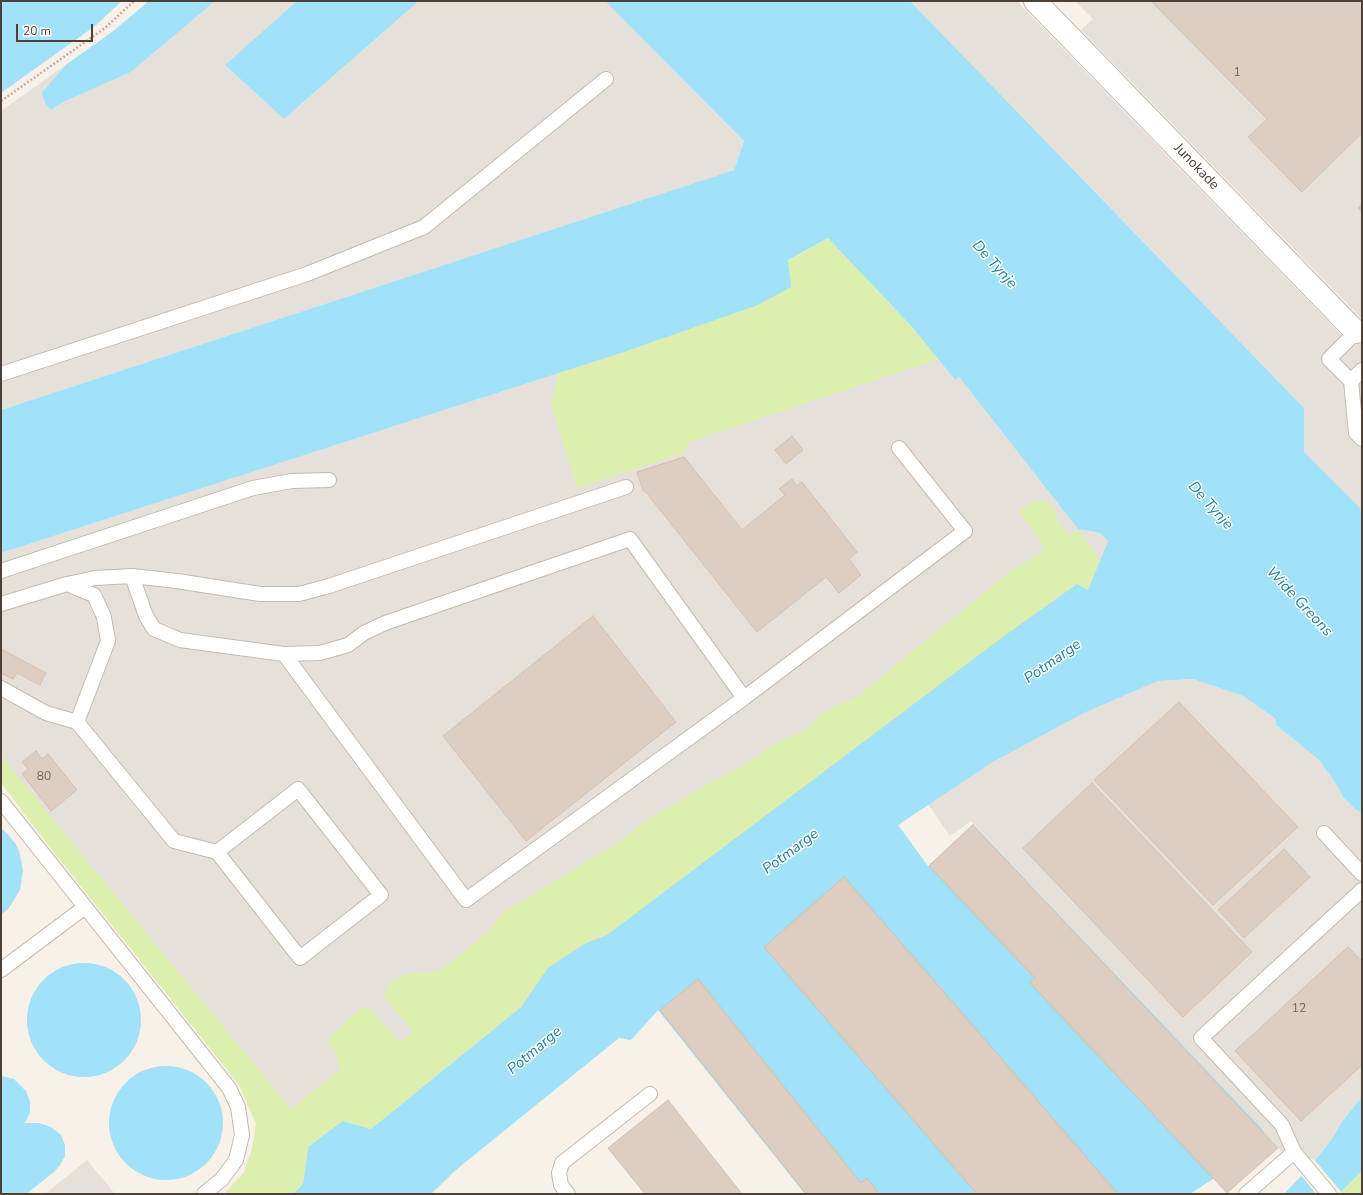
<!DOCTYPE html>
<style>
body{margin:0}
#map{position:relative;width:1363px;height:1195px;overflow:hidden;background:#f7f1ea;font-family:"Nunito Sans",sans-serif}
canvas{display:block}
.frame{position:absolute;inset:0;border:2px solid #4c4037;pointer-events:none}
.scale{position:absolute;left:16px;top:24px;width:77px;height:18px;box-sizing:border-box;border:2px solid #4c4037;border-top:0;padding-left:5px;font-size:12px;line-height:14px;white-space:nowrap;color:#4c4037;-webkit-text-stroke:3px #fff;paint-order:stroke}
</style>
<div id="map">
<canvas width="1363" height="1195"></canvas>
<div class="frame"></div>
<div class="scale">20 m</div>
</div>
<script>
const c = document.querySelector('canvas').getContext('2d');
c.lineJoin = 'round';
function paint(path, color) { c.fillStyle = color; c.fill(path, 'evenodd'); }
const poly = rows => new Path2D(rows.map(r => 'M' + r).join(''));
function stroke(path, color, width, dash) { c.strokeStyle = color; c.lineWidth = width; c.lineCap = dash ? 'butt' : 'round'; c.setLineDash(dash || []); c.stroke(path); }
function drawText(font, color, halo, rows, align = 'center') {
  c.font = font + ' "Nunito Sans",sans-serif'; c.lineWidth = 3; c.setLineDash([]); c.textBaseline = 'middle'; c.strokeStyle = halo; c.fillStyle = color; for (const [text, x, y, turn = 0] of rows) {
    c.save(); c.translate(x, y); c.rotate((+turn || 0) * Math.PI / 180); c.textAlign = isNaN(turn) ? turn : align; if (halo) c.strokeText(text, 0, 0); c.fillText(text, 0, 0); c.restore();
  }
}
const industrial = poly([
 [215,1,297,1,226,65,284,119,419,1,605,1,744,141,734,170,1,410,1,111,67,64,42,92,51,110,64,101,131,72],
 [910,1,1017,1,1353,347,1362,338,1362,510,1304,452,1304,408],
 [1075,1,1362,1,1362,319,1081,30,1093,19],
 [913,328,955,380,959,377,1078,529,1100,533,1108,541,1088,590,607,935,314,1143,1,764,1,553,621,353],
 [1193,679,1243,696,1276,719,1276,725,1319,760,1335,782,1343,797,1356,810,1362,813,1362,1097,1341,1123,1332,1139,1314,1160,1312,1158,1298,1169,971,821,950,836,928,804,993,762,1084,713,1158,681],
 [87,1160,115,1194,45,1194]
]);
const green = poly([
 [828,238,913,328,939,359,689,442,683,456,681,454,577,488,551,405,558,373,621,353],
 [1033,501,1043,501,1052,506,1058,521,1069,537,1078,529,1100,561,1088,590,607,935,584,944,548,968,521,1007,371,1129,343,1121,317,1140,308,1147,303,1184,293,1194,224,1194,244,1172,252,1149,256,1124,239,1085,45,841,1,783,1,756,291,1109,341,1069,335,1053,328,1043,329,1037,357,1011,362,1008,371,1009,400,1043,413,1032,386,999,385,993,389,984,405,974,440,971,489,931,502,913,616,844,644,822,692,793,743,765,780,741,806,730,820,715,836,706,854,699,1016,567,1043,552,1041,541,1018,511],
 [1362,1171,1362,1194,1343,1194,1341,1192]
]);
const water = poly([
 [1,1,122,1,95,26,1,93],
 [149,1,215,1,131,72,65,101,51,110,45,103,42,92,67,64,112,32],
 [297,1,419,1,284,119,225,65],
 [605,1,910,1,1304,408,1304,452,1362,510,1362,813,1356,810,1343,797,1335,782,1319,760,1276,725,1276,719,1243,696,1193,679,1158,681,1084,713,993,762,898,825,928,866,973,824,1264,1131,1213,1179,1190,1194,805,1194,658,1010,634,1037,630,1040,619,1038,457,1169,431,1194,293,1194,303,1184,308,1147,343,1121,371,1129,521,1007,548,968,584,944,607,935,1000,639,1077,584,1088,590,1108,541,1100,533,1078,529,959,377,955,380,913,328,828,238,788,260,791,287,758,305,621,353,1,553,1,410,734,170,744,141],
 [1,828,7,833,15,843,19,850,23,870,20,890,9,908,1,915],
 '27 1020a57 57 0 1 1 114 0a57 57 0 1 1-114 0Z',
 '109 1123a57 57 0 1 1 114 0a57 57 0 1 1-114 0Z',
 [1,1076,14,1079,26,1091,30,1102,30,1112,25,1123,39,1123,51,1127,61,1135,65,1145,65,1156,60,1165,54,1172,26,1194,1,1194],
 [1362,1097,1362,1171,1339,1194,1284,1194,1304,1173,1332,1139,1341,1123]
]);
const pier = poly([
 [1313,1158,1343,1194,1316,1194,1300,1174]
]);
const building = poly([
 [1151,1,1362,1,1362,133,1302,192,1248,137,1267,119,1151,1],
 [1362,204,1362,212,1358,208,1362,204],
 [792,436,803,450,786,464,775,450,792,436],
 [684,457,742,530,785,495,779,489,792,479,797,486,802,482,857,552,849,559,861,575,839,593,826,577,757,632,645,491,643,491,637,472,684,457],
 [593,616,676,722,526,841,443,736,593,616],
 [1,649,46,673,40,685,17,673,13,679,1,673,1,649],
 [1179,702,1298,827,1213,905,1094,780,1179,702],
 [36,751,42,759,48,754,77,790,51,811,22,774,28,769,22,762,36,751],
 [1092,783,1252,952,1183,1017,1023,848,1092,783],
 [973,825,1278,1148,1227,1193,1030,983,1035,978,929,866,973,825],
 [1284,849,1310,877,1244,938,1218,910,1284,849],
 [844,877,975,1028,1118,1194,977,1194,764,947,844,877],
 [1348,947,1362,961,1362,1065,1301,1121,1235,1051,1348,947],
 [698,979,861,1183,867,1178,879,1194,806,1194,660,1010,698,979],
 [668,1100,742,1194,645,1194,608,1148,668,1100]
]);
const path = poly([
 [1,101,105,28,134,1]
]);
const service = poly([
 [1356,332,1329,359,1351,381,1356,433,1362,439],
 [1,374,307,274,424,227,606,79],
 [1351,381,1362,370],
 [1,571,253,488,292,481,329,480],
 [132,576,146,616,154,629,180,640,284,654,320,653,348,645,364,633,385,623,630,539,744,698,466,900,284,654],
 [67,584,94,595,104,617,108,641,77,722],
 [1,604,67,584,95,578,132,576,177,581,260,594,299,594,329,586,626,487],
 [1,688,46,713,77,722,174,841,217,852,300,958,381,895,298,789,217,852],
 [744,698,965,531,899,448],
 [1,801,229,1088,238,1107,242,1135,236,1160,222,1179,204,1194],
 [1324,833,1362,874],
 [1,970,85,907],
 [568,1194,561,1185,559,1173,562,1163,650,1094],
 [1246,1194,1294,1152],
 [1329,1194,1294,1152,1282,1125,1201,1038,1362,890]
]);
const minor = poly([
 [1035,1,1356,332]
]);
const numberNames = [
 ["1",1237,73],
 ["80",44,777],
 ["12",1299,1009]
];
const streetNames = [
 ["Junokade",1196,167,46]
];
const waterNames = [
 ["De Tynje",994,265,48],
 ["De Tynje",1210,506,48],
 ["Wide Greons",1299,602,47],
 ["Potmarge",1053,662,-35],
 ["Potmarge",791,852,-37],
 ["Potmarge",535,1051,-40]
];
paint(industrial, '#e6e0db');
paint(green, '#dcefaf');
paint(water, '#a1e2f9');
paint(pier, '#f7f1ea');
paint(building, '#ddcec1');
stroke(building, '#d5c1b0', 1);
stroke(service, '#c6baae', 16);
stroke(minor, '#c6baae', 24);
stroke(path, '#c7b19b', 2.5, [2, 2]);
stroke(service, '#fff', 14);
stroke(minor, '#fff', 22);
drawText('12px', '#70645a', null, numberNames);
drawText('14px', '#4c4037', '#fff', streetNames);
drawText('italic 15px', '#1f7fa2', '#fff', waterNames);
</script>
